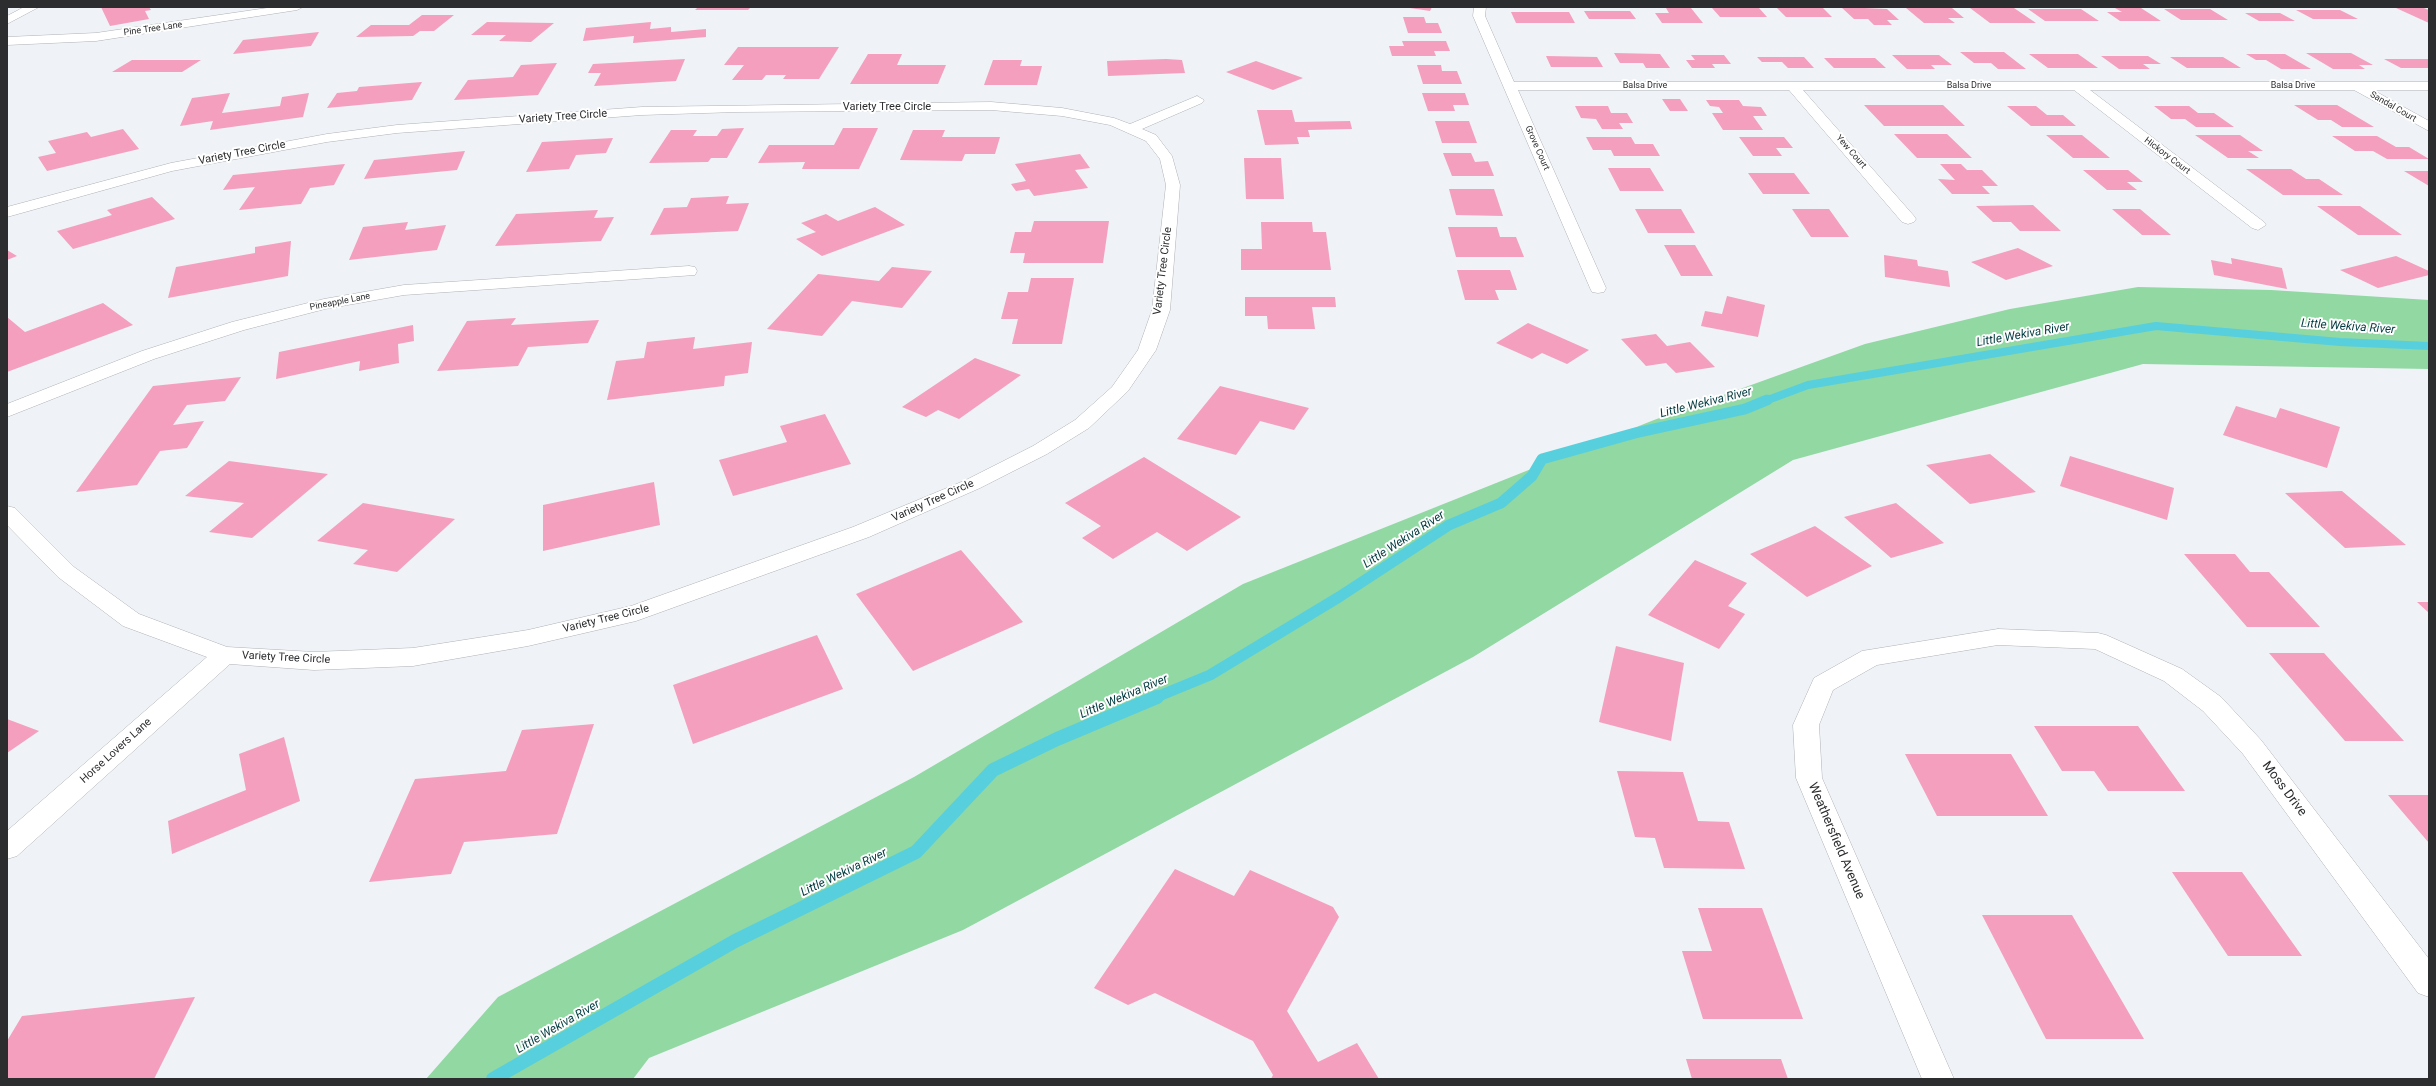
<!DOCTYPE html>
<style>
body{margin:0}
#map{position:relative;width:2436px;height:1086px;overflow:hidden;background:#eff2f6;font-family:Roboto,sans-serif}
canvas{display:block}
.frame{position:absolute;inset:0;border:8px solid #2c2d2f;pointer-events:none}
</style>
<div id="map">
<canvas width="2436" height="1086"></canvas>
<div class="frame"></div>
</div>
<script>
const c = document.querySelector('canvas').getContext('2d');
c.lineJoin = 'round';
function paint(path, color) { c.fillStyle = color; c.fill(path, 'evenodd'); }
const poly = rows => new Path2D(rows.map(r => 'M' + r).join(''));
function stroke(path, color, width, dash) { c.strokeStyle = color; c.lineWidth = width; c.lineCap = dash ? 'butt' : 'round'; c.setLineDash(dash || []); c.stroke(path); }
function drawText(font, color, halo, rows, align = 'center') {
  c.font = font + ' Roboto,sans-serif'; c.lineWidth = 4; c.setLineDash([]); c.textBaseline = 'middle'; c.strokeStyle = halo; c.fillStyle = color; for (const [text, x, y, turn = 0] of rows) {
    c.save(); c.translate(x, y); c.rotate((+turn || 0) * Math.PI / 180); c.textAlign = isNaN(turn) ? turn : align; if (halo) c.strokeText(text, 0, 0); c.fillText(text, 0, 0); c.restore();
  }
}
const green = poly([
 [2138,287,2271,290,2429,300,2429,369,2143,364,1793,460,1473,657,963,930,649,1058,633,1079,426,1079,498,997,914,777,1243,584,1654,420,1865,344,2010,309]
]);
const streamFar2 = poly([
 [1765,401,1808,385,2156,326,2340,342,2429,346]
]);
const streamFar1 = poly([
 [1154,698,1210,675,1339,597,1449,525,1501,503,1532,476,1542,459,1635,433,1745,409,1767,400]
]);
const stream = poly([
 [493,1079,735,941,916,852,993,770,1057,739,1157,697]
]);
const building = poly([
 [101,7,149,7,151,10,145,11,149,19,110,26],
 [698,7,751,7,748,10,695,10],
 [1403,7,1432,7,1430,11],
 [1841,7,1887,9,1899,20,1887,20,1892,25,1874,25,1868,19,1854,19],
 [1666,8,1691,8,1703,23,1662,23,1655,13,1669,13],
 [1712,8,1759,8,1767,17,1720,17],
 [1777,8,1823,8,1832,17,1786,17],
 [1906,8,1952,8,1964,18,1948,18,1955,23,1924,23],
 [1970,8,2014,8,2036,23,1990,23],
 [2115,8,2141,8,2161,21,2120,21,2107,12,2122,12],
 [2396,8,2424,8,2429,10,2429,23],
 [2028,9,2081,9,2099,21,2045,21],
 [2164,9,2210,9,2228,20,2181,20],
 [2296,10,2340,10,2358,19,2313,19],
 [1584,11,1630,11,1636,19,1589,19],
 [1511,12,1569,12,1575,23,1516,23],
 [2245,13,2280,13,2295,21,2259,21],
 [422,15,454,15,434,31,420,31,413,36,356,37,371,25,409,25],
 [1403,17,1424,17,1426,23,1438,23,1442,33,1408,33],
 [487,22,554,23,531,42,499,41,506,35,471,35],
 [651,22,650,29,671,27,671,32,706,29,706,37,633,43,634,36,583,41,586,28],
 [319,32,311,46,233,54,243,40],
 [1402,41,1446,41,1450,51,1434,51,1436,56,1392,56,1389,46,1404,46],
 [738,47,839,47,819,79,783,79,786,75,766,75,762,80,732,80,744,65,724,65],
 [1960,52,2004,52,2026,69,1998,69,1991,63,1974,63],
 [1614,53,1660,54,1670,68,1646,68,1643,63,1620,63],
 [2306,53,2351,53,2373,65,2359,65,2365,69,2333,69],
 [868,54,902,54,897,65,946,65,938,84,850,84],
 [2029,54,2078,54,2098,68,2048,68],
 [2246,54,2285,54,2311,69,2281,69,2266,60,2256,60],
 [1691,55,1724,55,1731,64,1712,64,1715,68,1692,68,1686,60,1695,60],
 [1892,55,1939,55,1952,65,1931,65,1935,69,1907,69],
 [1546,56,1597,57,1603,67,1551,67],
 [2101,56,2148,56,2161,64,2143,64,2150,69,2119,69],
 [1757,57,1804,57,1814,68,1788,68,1782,62,1762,62],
 [2170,57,2223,57,2241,68,2187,68],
 [1824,58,1875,58,1886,68,1834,68],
 [685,59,676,81,594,86,601,73,588,73,593,64],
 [1166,59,1182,60,1185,73,1108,76,1107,61],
 [2384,59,2429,59,2429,68,2401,68],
 [132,60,201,60,182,72,112,72],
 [993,60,1022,60,1020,66,1042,66,1037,85,984,85],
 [1256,61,1303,78,1273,90,1226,72],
 [557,63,538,95,454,100,468,80,513,77,521,65],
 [1417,65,1441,65,1442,71,1457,71,1462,84,1423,84],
 [422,82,412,100,327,108,337,93,357,91,359,87],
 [230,93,222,113,280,106,282,97,309,93,303,117,210,130,213,121,180,126,192,98],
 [1422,93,1465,93,1469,105,1453,105,1455,111,1428,111],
 [1662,99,1680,99,1688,111,1670,111],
 [1706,100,1739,100,1743,106,1761,107,1767,116,1753,116,1763,130,1723,130,1712,113,1723,113,1719,107,1710,106],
 [1864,105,1943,105,1965,126,1884,126],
 [2294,105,2337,105,2374,127,2342,127,2331,120,2318,120],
 [1575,106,1608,106,1611,113,1627,113,1633,123,1619,123,1623,129,1602,129,1596,119,1581,118],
 [2007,106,2036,106,2047,115,2063,115,2076,126,2031,126],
 [2154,106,2189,106,2198,113,2214,113,2234,127,2196,127,2185,119,2171,119],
 [1257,110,1292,110,1295,122,1350,121,1352,129,1308,130,1310,137,1297,137,1299,144,1265,145],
 [1435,121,1469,121,1477,143,1442,143],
 [744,128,727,158,711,158,708,162,649,163,671,130,697,130,693,136,717,136,722,129],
 [843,128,878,128,859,169,802,169,805,162,758,163,769,145,834,145],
 [123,129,139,149,47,171,38,157,56,153,48,141,87,132,91,137],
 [913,130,945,130,942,137,1000,137,995,154,965,154,962,161,900,160],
 [1894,134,1947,134,1972,158,1917,158],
 [2046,135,2082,135,2110,158,2073,158],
 [2195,135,2240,135,2263,151,2248,151,2259,158,2228,158],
 [2332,136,2377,136,2396,147,2409,147,2429,159,2387,159,2373,151,2355,151],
 [1586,137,1631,137,1635,144,1653,144,1660,156,1614,156,1611,150,1593,150],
 [1739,137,1784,137,1793,148,1776,148,1782,156,1753,156],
 [613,138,606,153,576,155,569,169,526,172,542,142],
 [465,151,457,170,364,179,374,160],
 [1443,153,1471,153,1475,162,1488,161,1494,176,1452,176],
 [1080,154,1090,168,1075,170,1088,188,1034,196,1029,189,1016,191,1011,184,1026,181,1015,164],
 [1244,158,1281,158,1284,199,1246,199],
 [345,164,334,185,310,188,301,204,239,210,255,187,223,190,233,175],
 [1940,164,1961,164,1967,170,1982,170,1998,186,1982,186,1990,194,1952,194,1938,179,1955,180],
 [1608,168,1650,168,1664,191,1620,191],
 [2246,169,2291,169,2306,179,2319,179,2343,195,2283,195],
 [2083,170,2128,170,2143,182,2127,182,2137,190,2107,190],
 [2404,171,2429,171,2429,186],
 [1748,173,1794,173,1810,194,1763,194],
 [1449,189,1494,189,1503,216,1456,215],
 [729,196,726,204,749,203,738,231,650,235,664,208,687,207,691,198],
 [152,197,175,219,73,249,57,231,112,215,107,210],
 [2033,205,2061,231,2020,231,2011,222,1993,222,1976,206],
 [2317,206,2360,206,2402,235,2358,235],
 [875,207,905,225,822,256,796,239,816,232,801,223,826,214,838,221],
 [1635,209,1681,209,1695,233,1648,233],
 [1792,209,1829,209,1849,237,1811,237],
 [2112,209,2140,209,2171,235,2142,235],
 [598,210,594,218,614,217,601,241,495,246,516,214],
 [1034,221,1109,221,1103,263,1023,263,1025,253,1010,253,1015,232,1031,232],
 [408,222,405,230,446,225,437,250,349,260,363,227],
 [1261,222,1312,222,1313,232,1326,232,1331,270,1241,270,1241,249,1262,249],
 [1448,227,1497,227,1500,237,1516,237,1524,257,1456,257],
 [291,241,288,276,168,298,176,267,255,253,255,247],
 [1664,245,1695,245,1713,276,1681,276],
 [2018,248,2053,266,2006,280,1971,262],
 [7,250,17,256,7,260],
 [1884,255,1917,260,1918,266,1948,271,1950,287,1885,277],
 [2396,256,2429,271,2429,275,2378,288,2340,270],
 [2231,258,2282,268,2287,289,2214,275,2211,260,2232,264],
 [892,267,932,271,902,308,852,301,822,336,767,329,818,274,879,281],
 [1457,270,1510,270,1517,290,1495,290,1499,300,1465,300],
 [1031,278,1074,278,1062,344,1012,344,1018,319,1001,319,1008,292,1028,292],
 [1727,296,1765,305,1758,337,1701,326,1705,311,1722,314],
 [1245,297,1335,297,1336,307,1312,307,1315,329,1268,329,1267,316,1245,316],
 [103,303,133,325,7,372,7,317,25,332],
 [516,318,511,325,599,320,588,343,528,347,518,366,437,371,467,321],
 [1528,323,1589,350,1567,364,1542,353,1532,359,1496,343],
 [413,325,414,341,398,344,399,363,359,371,360,361,276,379,279,352],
 [1656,334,1667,346,1690,342,1715,367,1676,373,1666,363,1646,366,1621,339],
 [695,337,693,349,752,342,748,373,725,376,724,386,607,400,616,361,644,358,647,342],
 [975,358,1021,375,959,419,938,410,926,417,902,407],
 [241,377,225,401,187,405,173,425,204,421,187,448,160,451,137,485,76,492,153,386],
 [1220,386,1309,408,1294,430,1260,421,1236,455,1177,439],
 [2236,406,2276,418,2280,408,2340,427,2327,468,2223,435],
 [825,414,851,464,733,496,719,460,787,442,780,426],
 [1990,454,2036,492,1970,504,1926,465],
 [2070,456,2174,488,2167,520,2060,486],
 [1144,457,1241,517,1187,551,1157,532,1113,559,1082,538,1101,526,1065,503],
 [229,461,328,474,252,538,209,532,244,503,185,496],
 [654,482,660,525,543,551,543,505],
 [2342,491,2406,545,2345,548,2285,493],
 [363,503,455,519,397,572,353,564,368,550,317,541],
 [1896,503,1944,543,1891,558,1844,517],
 [1815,526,1872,566,1807,597,1750,554],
 [961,550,1023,622,913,671,856,594],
 [2184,554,2235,554,2250,572,2269,572,2320,627,2247,627],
 [1695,560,1747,583,1728,606,1745,614,1719,649,1648,615],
 [2417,602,2429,602,2429,613],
 [817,635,843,689,693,744,673,685],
 [1616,646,1684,663,1671,741,1599,722],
 [2269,653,2324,653,2404,741,2345,741],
 [7,719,39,731,7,753],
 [594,724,557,834,464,842,451,874,369,882,415,779,506,771,522,730],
 [2034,726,2138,726,2185,791,2108,791,2094,771,2062,771],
 [284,737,300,801,172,854,168,821,246,790,239,754],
 [1905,754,2011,754,2048,816,1937,816],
 [1617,771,1683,772,1698,821,1729,822,1745,869,1664,868,1655,838,1635,837],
 [2388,795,2429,795,2429,843],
 [1175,869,1234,896,1250,870,1333,907,1339,917,1287,1011,1318,1062,1357,1043,1379,1079,1271,1079,1273,1075,1253,1041,1155,993,1128,1005,1094,988],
 [2172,872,2242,872,2302,956,2228,956],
 [1698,908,1762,908,1803,1019,1703,1019,1682,951,1712,951],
 [1982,915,2072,915,2144,1039,2046,1039],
 [195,997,154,1079,7,1079,7,1041,22,1016],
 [1686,1059,1781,1059,1788,1079,1692,1079]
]);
const minor = poly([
 [24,7,39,7,7,24,7,16,24,7],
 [274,7,303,7,297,10,96,41,7,45,7,37,96,33,274,7],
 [1474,7,1486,7,1485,16,1514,82,2429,82,2429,90,2373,90,2429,121,2429,131,2354,90,2090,90,2264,222,2266,225,2258,230,2252,228,2074,90,1803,90,1914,216,1916,219,1914,222,1908,224,1902,222,1789,90,1518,90,1606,288,1604,292,1598,293,1592,292,1590,288,1473,16,1474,7],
 [1197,96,1204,100,1202,103,1142,129,1156,135,1172,156,1180,185,1170,310,1156,350,1128,391,1089,428,1047,454,980,488,869,537,636,621,528,646,413,666,314,670,230,664,17,856,7,859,7,831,207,657,123,626,58,577,7,525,7,506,15,508,74,567,139,614,227,647,314,652,413,648,528,630,631,606,853,527,966,480,1033,446,1075,420,1112,387,1138,350,1152,310,1166,185,1160,159,1146,141,1110,125,1062,116,991,110,737,112,642,115,397,133,327,142,172,171,7,217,7,207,171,163,327,134,397,125,642,107,991,102,1062,108,1114,118,1130,124,1197,96],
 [689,266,695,267,697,271,695,275,404,295,325,309,244,330,154,359,7,417,7,404,142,351,232,322,324,299,404,285,689,266],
 [1998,629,2098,633,2106,635,2182,669,2221,697,2261,740,2429,959,2429,997,2418,993,2243,754,2203,711,2164,681,2095,649,1998,645,1877,665,1833,690,1819,725,1822,778,1954,1079,1922,1079,1796,778,1793,725,1814,678,1862,651,1998,629]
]);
const farStreetnames = [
 ["Pine Tree Lane",153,29,-8],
 ["Balsa Drive",1645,86],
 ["Balsa Drive",1969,86],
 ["Balsa Drive",2293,86],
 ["Sandal Court",2393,107,30],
 ["Grove Court",1537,148,66],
 ["Yew Court",1851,152,49],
 ["Hickory Court",2167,156,37],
 ["Pineapple Lane",340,302,-11]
];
const streetNames = [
 ["Variety Tree Circle",887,107],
 ["Variety Tree Circle",563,117,-4],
 ["Variety Tree Circle",242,153,-11],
 ["Variety Tree Circle",1163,271,-83],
 ["Variety Tree Circle",933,501,-24],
 ["Variety Tree Circle",606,619,-14],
 ["Variety Tree Circle",286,658,3],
 ["Horse Lovers Lane",116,751,-42]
];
const waterNames = [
 ["Little Wekiva River",2348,327,4],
 ["Little Wekiva River",2023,335,-10],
 ["Little Wekiva River",1706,403,-14],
 ["Little Wekiva River",1404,540,-33],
 ["Little Wekiva River",1124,697,-23],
 ["Little Wekiva River",844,873,-26],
 ["Little Wekiva River",558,1027,-30]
];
const nearStreetnames = [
 ["Moss Drive",2284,789,53],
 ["Weathersfield Avenue",1836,841,67]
];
paint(green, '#91d8a3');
stroke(streamFar2, '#58cfdd', 8);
stroke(streamFar1, '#58cfdd', 11);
stroke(stream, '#58cfdd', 14);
paint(building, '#f49fbd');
stroke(minor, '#afb1b6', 1);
paint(minor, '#fff');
drawText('9px', '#2c2d2f', '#fff', farStreetnames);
drawText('11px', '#2c2d2f', '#fff', streetNames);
drawText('italic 12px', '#003a3f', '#fff', waterNames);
drawText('13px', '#2c2d2f', '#fff', nearStreetnames);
</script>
